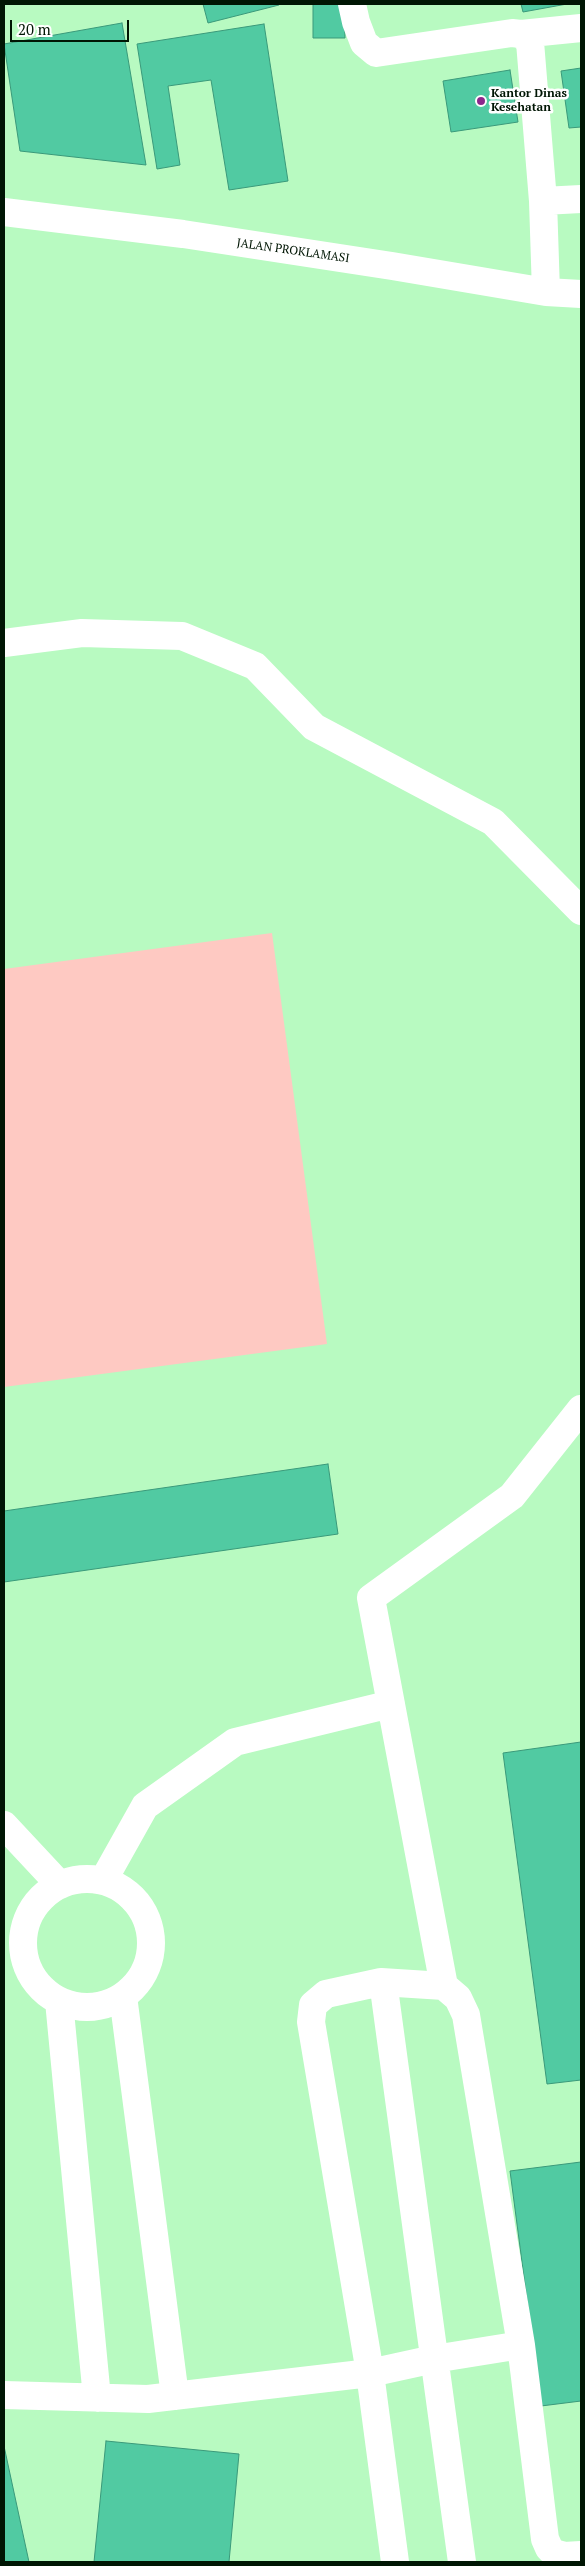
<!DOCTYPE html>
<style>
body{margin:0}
#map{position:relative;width:585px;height:2566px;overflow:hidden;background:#b8fac1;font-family:"PT Serif",serif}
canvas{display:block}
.frame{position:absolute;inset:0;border:5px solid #001604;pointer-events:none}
.scale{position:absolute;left:10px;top:20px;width:119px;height:22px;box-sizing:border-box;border:2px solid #001604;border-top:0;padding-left:6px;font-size:15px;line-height:18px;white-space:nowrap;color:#001604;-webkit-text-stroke:4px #fff;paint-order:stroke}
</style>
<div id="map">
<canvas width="585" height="2566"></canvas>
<div class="frame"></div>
<div class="scale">20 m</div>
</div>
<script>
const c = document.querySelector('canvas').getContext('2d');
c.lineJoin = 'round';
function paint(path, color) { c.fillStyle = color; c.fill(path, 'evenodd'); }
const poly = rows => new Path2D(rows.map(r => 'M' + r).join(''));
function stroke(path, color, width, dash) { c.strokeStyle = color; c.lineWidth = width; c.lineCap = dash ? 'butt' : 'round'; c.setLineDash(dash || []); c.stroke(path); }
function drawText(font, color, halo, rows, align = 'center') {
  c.font = font + ' "PT Serif",serif'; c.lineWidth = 5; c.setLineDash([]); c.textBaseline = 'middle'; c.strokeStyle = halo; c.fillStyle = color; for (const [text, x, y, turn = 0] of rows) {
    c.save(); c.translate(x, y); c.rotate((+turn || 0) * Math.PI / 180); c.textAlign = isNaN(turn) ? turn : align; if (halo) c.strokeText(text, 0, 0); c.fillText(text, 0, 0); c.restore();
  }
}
const green = poly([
 [272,933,327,1344,4,1387,4,969]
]);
const building = poly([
 [203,4,279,4,279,5,208,23,203,4],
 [313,4,344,4,345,38,313,38,313,4],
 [521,4,567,4,523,12,521,4],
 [122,23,146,165,20,151,4,44,122,23],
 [264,24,288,181,229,190,211,80,168,86,180,165,157,169,137,44,264,24],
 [581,68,581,127,569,128,561,71,581,68],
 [510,70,518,122,451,132,443,81,510,70],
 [328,1464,338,1534,4,1582,4,1511,328,1464],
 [581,1742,581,2080,547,2084,503,1753,581,1742],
 [581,2162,581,2401,541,2406,510,2171,581,2162],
 [106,2441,239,2454,229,2562,94,2562,106,2441],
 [4,2446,29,2562,4,2562,4,2446]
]);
const minor = poly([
 [352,4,356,22,364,43,376,53,512,33,521,34,530,42,543,201,546,292],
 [521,34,581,28],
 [543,201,581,199],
 [4,212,183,234,392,266,546,292,581,294],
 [4,643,82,633,182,636,255,666,314,727,493,822,581,911],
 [4,1825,60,1885],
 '23 1943a64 64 0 1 1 128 0a64 64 0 1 1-128 0Z',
 [103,1881,145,1806,235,1742,391,1704],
 [381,1982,385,1996,462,2562],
 [444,1986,371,1598,512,1496,581,1409],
 [123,1996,175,2396],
 [59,2001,97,2398],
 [4,2395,148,2399,370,2373,434,2359,521,2345,545,2539,549,2548,554,2553,564,2556,581,2555],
 [395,2562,370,2373,311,2022,313,2005,326,1994,381,1982,444,1986,458,1998,466,2015,521,2345]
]);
const markers = [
 [481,101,5,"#8c268c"]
];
const poiNames = [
 ["Kantor Dinas",491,94],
 ["Kesehatan",491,108]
];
const streetNames = [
 ["JALAN PROKLAMASI",293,251,8]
];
paint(green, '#fec9c2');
paint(building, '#51caa2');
stroke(building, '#3a997a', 1);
stroke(minor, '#fff', 28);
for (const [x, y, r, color] of markers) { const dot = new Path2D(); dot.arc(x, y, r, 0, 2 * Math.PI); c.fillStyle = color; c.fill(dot); stroke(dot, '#fff', 2); }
drawText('bold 12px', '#001604', '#fff', poiNames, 'left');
drawText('12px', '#001604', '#fff', streetNames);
</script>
